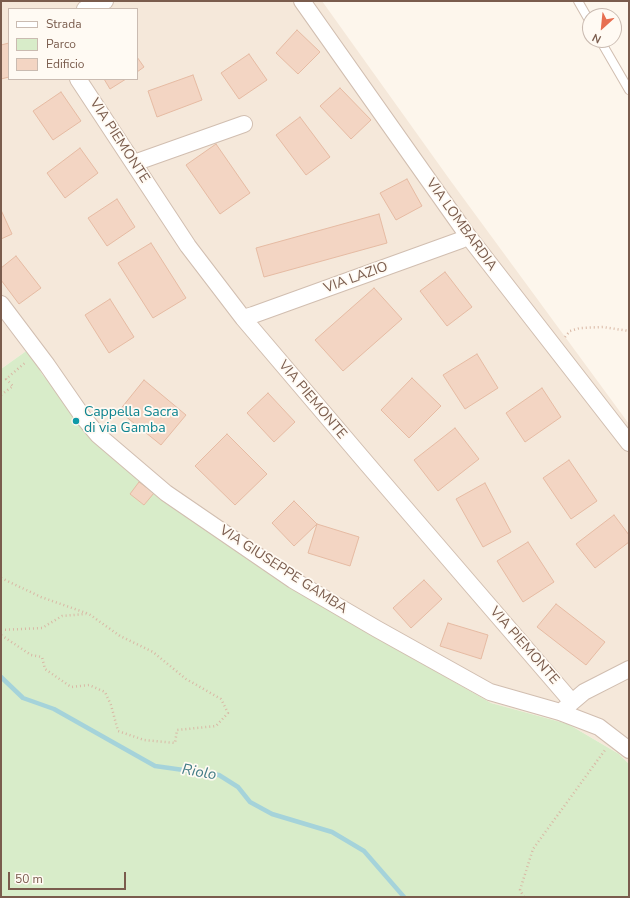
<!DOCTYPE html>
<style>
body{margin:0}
#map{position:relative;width:630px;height:898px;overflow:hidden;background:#fdf6ec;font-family:"Nunito Sans",sans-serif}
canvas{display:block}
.frame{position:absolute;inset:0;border:2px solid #7a5c4d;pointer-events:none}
.legend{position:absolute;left:8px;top:8px;width:130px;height:72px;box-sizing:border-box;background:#fffaf3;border:1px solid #cabbb1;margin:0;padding:5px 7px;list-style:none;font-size:12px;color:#7a5c4d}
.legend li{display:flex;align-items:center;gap:8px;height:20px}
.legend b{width:20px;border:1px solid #cabbb1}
.north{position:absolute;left:582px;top:8px;width:40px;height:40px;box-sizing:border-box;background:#fffaf3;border:1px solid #cabbb1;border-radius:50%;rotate:207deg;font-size:11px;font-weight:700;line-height:16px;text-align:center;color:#7a5c4d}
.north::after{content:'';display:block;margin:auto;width:14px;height:18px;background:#e76f51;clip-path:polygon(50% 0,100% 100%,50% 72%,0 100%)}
.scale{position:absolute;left:8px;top:872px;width:118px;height:18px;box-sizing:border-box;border:2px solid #7a5c4d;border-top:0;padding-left:5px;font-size:12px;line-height:14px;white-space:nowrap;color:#7a5c4d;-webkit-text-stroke:3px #fffaf3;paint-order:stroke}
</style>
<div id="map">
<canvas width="630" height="898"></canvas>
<div class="frame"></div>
<ul class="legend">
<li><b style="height:5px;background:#fff"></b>Strada</li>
<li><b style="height:11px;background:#d8ecc9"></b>Parco</li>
<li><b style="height:11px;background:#f3d5c3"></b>Edificio</li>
</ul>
<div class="north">N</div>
<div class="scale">50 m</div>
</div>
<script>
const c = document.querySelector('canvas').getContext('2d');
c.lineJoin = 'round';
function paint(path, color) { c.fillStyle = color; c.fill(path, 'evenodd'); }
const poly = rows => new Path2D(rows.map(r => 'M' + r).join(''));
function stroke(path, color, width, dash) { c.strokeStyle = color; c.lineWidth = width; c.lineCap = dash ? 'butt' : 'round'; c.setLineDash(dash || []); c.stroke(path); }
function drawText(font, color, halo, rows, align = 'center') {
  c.font = font + ' "Nunito Sans",sans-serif'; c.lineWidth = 3.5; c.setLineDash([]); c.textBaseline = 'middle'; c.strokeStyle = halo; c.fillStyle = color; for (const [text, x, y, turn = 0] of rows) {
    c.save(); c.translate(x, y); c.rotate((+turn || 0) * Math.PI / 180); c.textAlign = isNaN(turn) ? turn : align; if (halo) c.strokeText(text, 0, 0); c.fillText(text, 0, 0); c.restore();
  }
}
const residential = poly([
 [1,1,322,1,450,180,629,424,629,764,619,754,568,724,491,703,306,597,196,523,90,438,60,395,42,374,29,349,1,369],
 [9,9,137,9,137,79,9,79]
]);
const green = poly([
 [29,349,42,374,60,395,90,438,196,523,306,597,491,703,568,724,619,754,629,764,629,897,1,897,1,369]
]);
const stream = poly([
 [1,677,23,698,54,709,155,766,219,775,238,787,250,802,272,814,332,832,364,851,404,897]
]);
const building = poly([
 [297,30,320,52,298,74,276,53,297,30],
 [9,43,9,77,1,79,1,45,9,43],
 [249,54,267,80,239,99,221,73,249,54],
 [137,57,144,67,137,72,137,57],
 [193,75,202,100,157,117,148,91,193,75],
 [104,79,126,79,110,89,104,79],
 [340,88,371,120,351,139,320,106,340,88],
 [61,92,81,121,53,140,33,111,61,92],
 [300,117,330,157,306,175,276,135,300,117],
 [216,144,250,193,220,214,186,165,216,144],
 [80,148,98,173,65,198,47,173,80,148],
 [407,179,422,206,396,220,380,193,407,179],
 [117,199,135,227,107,246,88,218,117,199],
 [1,210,12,234,1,239,1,210],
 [379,214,387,243,264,277,256,248,379,214],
 [151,243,186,298,153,318,118,263,151,243],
 [16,256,41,288,19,304,1,280,1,268,16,256],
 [445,272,472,307,447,326,420,291,445,272],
 [374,288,402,319,343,371,315,340,374,288],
 [110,299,134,337,109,353,85,315,110,299],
 [477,354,498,388,465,409,443,375,477,354],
 [412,378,441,406,409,438,381,410,412,378],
 [144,380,186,415,161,445,119,411,144,380],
 [542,388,561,417,525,442,506,413,542,388],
 [268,393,295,422,274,442,247,413,268,393],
 [455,428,479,459,438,491,414,460,455,428],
 [227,434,267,474,235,505,195,466,227,434],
 [569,460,597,501,571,519,543,478,569,460],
 [139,482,154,493,144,505,130,494,139,482],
 [485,483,511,532,483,547,456,499,485,483],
 [294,501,317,524,294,546,272,523,294,501],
 [614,515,629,535,629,542,595,568,576,544,614,515],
 [317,524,359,537,350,566,308,553,317,524],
 [528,542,554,582,523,602,497,561,528,542],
 [424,580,442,599,411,628,393,608,424,580],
 [556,604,605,642,586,665,537,627,556,604],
 [448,623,488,635,481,659,440,646,448,623]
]);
const path = poly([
 [565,337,570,331,580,328,603,327,629,331],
 [1,395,13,386,6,379,26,362],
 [1,578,41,597,89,614,120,636,153,652,186,679,221,699,228,713,216,726,177,730,175,743,144,740,118,731,111,705,105,692,89,685,71,687,45,669,42,657,31,655,1,635],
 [1,630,42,628,62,616,86,614],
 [524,897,520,890,533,849,605,750]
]);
const lane = poly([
 [578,1,590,22],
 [600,40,629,90]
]);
const street = poly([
 [302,1,468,236,629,443],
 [85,9,105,1],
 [78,79,188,246,243,318,368,465,572,702],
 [134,163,244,124],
 [1,304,47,365,83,417,98,435,166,493,293,580,377,629,490,692,560,712,599,727,629,750],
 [243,318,253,315,461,240,468,236],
 [564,709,584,692,629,669]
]);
const markers = [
 [76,421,4,"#0f9aa8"]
];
const streetNames = [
 ["VIA PIEMONTE",119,141,57],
 ["VIA LOMBARDIA",461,225,54],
 ["VIA LAZIO",356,278,-20],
 ["VIA PIEMONTE",312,400,50],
 ["VIA GIUSEPPE GAMBA",283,570,33],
 ["VIA PIEMONTE",524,646,49]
];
const cultureNames = [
 ["Cappella Sacra",84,413],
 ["di via Gamba",84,429]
];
const waterNames = [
 ["Riolo",199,773,10]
];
paint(residential, '#f5e8da');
paint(green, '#d8ecc9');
stroke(stream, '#a5d3da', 4.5);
paint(building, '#f3d5c3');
stroke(building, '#e6bba3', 1);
stroke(lane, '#d1beb0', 10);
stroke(street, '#d1beb0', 18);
stroke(path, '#d9b8a5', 2.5, [1, 3]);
stroke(lane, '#fff', 8);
stroke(street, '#fff', 16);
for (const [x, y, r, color] of markers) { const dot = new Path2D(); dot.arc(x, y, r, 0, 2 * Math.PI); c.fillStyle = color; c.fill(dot); stroke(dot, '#fffaf3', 1.5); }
drawText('14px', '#7a5c4d', '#fffaf3', streetNames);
drawText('14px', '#0d838f', '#fffaf3', cultureNames, 'left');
drawText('italic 15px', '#437c86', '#fffaf3', waterNames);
</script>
